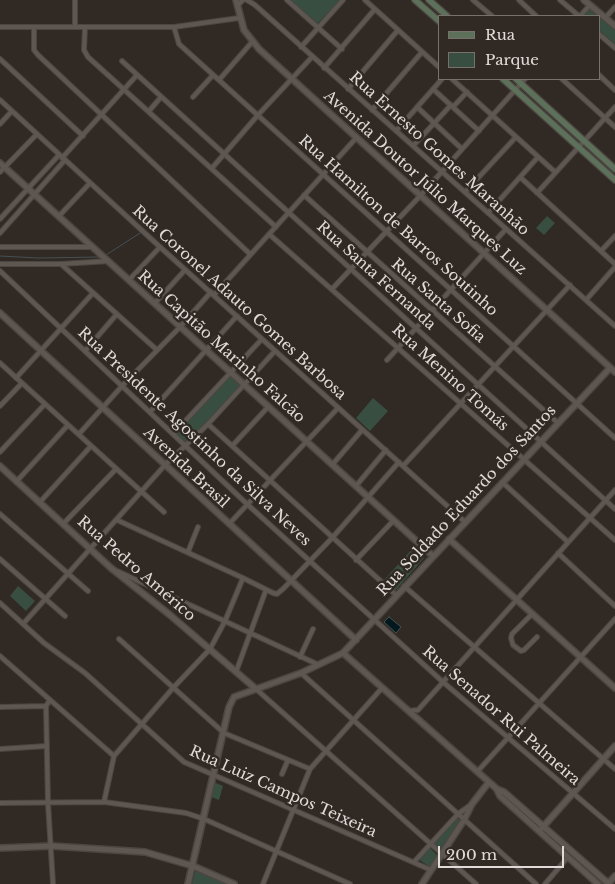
<!DOCTYPE html>
<meta charset="utf-8">
<style>
body{margin:0}
#map{position:relative;width:615px;height:884px;overflow:hidden;background:#312924;font-family:"Libre Baskerville",serif}
canvas{display:block}
.legend{position:absolute;left:438px;top:15px;width:162px;height:65px;box-sizing:border-box;background:#312924;border:1px solid #77706c;margin:0;padding:6px 9px;list-style:none;font-size:15px;color:#e0dbd8}
.legend li{display:flex;align-items:center;gap:10px;height:25px}
.legend b{width:25px;border:1px solid #77706c}
.scale{position:absolute;left:438px;top:846px;width:126px;height:22px;box-sizing:border-box;border:2px solid #e0dbd8;border-top:0;padding-left:6px;font-size:15px;line-height:18px;white-space:nowrap;color:#e0dbd8;-webkit-text-stroke:4px #312924;paint-order:stroke}
</style>
<div id="map">
<canvas width="615" height="884"></canvas>
<ul class="legend">
<li><b style="height:6px;background:#5c705a"></b>Rua</li>
<li><b style="height:14px;background:#384e40"></b>Parque</li>
</ul>
<div class="scale">200 m</div>
</div>
<script>
const c = document.querySelector('canvas').getContext('2d');
c.lineJoin = 'round';
function paint(path, color) { c.fillStyle = color; c.fill(path, 'evenodd'); }
const poly = rows => new Path2D(rows.map(r => 'M' + r).join(''));
function stroke(path, color, width, dash) { c.strokeStyle = color; c.lineWidth = width; c.lineCap = dash ? 'butt' : 'round'; c.setLineDash(dash || []); c.stroke(path); }
function drawText(font, color, halo, rows, align = 'center') {
  c.font = font + ' "Libre Baskerville",serif'; c.lineWidth = 5; c.setLineDash([]); c.textBaseline = 'middle'; c.strokeStyle = halo; c.fillStyle = color; for (const [text, x, y, turn = 0] of rows) {
    c.save(); c.translate(x, y); c.rotate((+turn || 0) * Math.PI / 180); c.textAlign = isNaN(turn) ? turn : align; if (halo) c.strokeText(text, 0, 0); c.fillText(text, 0, 0); c.restore();
  }
}
const green = poly([
 [287,0,341,0,318,23,317,28],
 [591,7,615,28,615,45,599,30,599,16,583,16],
 [547,216,555,223,544,235,536,228],
 [230,372,245,385,185,446,173,434],
 [373,398,388,411,370,431,356,418],
 [413,548,417,548,424,554,424,558,395,591,391,590,384,583,384,580],
 [18,586,35,601,26,611,10,596],
 [214,782,223,786,219,800,211,797],
 [456,817,460,820,443,850,436,847,433,842],
 [429,847,438,856,430,867,418,859],
 [199,870,228,884,192,884,195,872]
]);
const water = poly([
 [389,617,401,627,396,633,384,622,389,617]
]);
const stream = poly([
 [106,255,140,233],
 [0,256,38,258,99,257]
]);
const minor = poly([
 [75,0,75,27],
 [247,0,255,5,615,326],
 [287,0,342,49],
 [365,0,439,67],
 [473,0,492,16],
 [519,0,536,16],
 [560,0,579,16],
 [237,6,243,0],
 [580,16,590,5],
 [605,18,615,7],
 [0,27,174,27,239,18],
 [34,27,34,50,38,55,250,254],
 [85,27,84,50,88,57,276,227],
 [174,27,179,44,615,438],
 [599,34,615,48],
 [301,47,343,0],
 [0,59,83,136],
 [122,61,615,509],
 [324,68,375,9],
 [599,75,615,90],
 [452,79,555,172],
 [562,79,615,127],
 [219,80,252,42],
 [348,89,398,30],
 [433,89,479,131],
 [193,97,213,75],
 [0,100,160,247,465,522],
 [417,107,462,149],
 [453,107,467,92],
 [372,110,422,52],
 [149,111,161,97],
 [0,124,12,111],
 [396,131,442,79],
 [413,146,451,105],
 [62,158,137,75],
 [212,168,258,115,312,57],
 [0,172,37,134],
 [520,177,615,264],
 [465,192,516,137],
 [537,193,615,107],
 [304,195,558,423],
 [488,213,538,157],
 [59,216,90,183],
 [0,219,59,155],
 [0,233,65,160],
 [269,234,615,540],
 [0,247,93,247],
 [601,251,615,236],
 [0,264,61,264,109,261],
 [61,264,157,350],
 [0,271,247,504,443,682,615,829],
 [129,280,160,247],
 [332,289,421,195,525,79],
 [214,295,357,137],
 [586,300,615,267],
 [155,303,185,270],
 [85,351,117,314],
 [387,360,506,229],
 [0,363,164,512],
 [16,378,93,293],
 [0,406,22,383],
 [150,412,237,316],
 [208,424,396,595],
 [79,434,122,386,180,327,211,292],
 [173,434,262,339],
 [232,446,268,407],
 [0,452,45,404],
 [332,465,362,430],
 [403,466,570,285],
 [16,482,68,425],
 [502,482,568,542],
 [356,486,386,450],
 [40,502,91,446],
 [0,514,88,591],
 [117,520,243,578,273,593,277,594,284,588,332,538,399,462],
 [64,523,116,469],
 [229,524,338,408],
 [188,552,198,527],
 [558,553,615,606],
 [0,559,65,616],
 [356,560,394,520],
 [117,571,319,665],
 [404,586,615,769],
 [0,603,44,643,85,673,184,762,431,870],
 [532,614,512,634,511,638,513,645,521,651,524,650,537,637],
 [23,624,165,465,208,424,275,351],
 [119,639,224,733,310,769],
 [0,656,114,756],
 [300,657,313,629],
 [236,672,266,590],
 [301,673,536,884],
 [256,689,476,884],
 [50,700,46,706,48,803,53,884],
 [0,707,46,706],
 [408,711,418,710,615,490],
 [0,749,47,746],
 [477,772,615,619],
 [282,774,288,760],
 [104,802,114,756,173,688,210,649,225,621,243,578],
 [0,803,104,802,186,813,204,819,350,884],
 [414,862,458,814,472,804],
 [263,884,310,769,382,688],
 [545,884,568,857]
]);
const tertiary = poly([
 [236,0,244,30,259,49,615,372],
 [584,0,615,26],
 [0,163,433,556],
 [0,313,356,640],
 [0,466,111,568,170,615,256,689],
 [449,539,615,688],
 [343,653,489,782,497,789,504,792,609,884],
 [497,790,500,796,598,884],
 [542,828,615,746],
 [0,848,52,846,145,852,193,866,234,884],
 [188,884,229,707,234,697,301,673,343,653,610,368],
 [422,884,464,820,472,804,489,782],
 [608,884,615,876]
]);
const secondary = poly([
 [415,0,439,21],
 [429,0,447,16],
 [503,79,615,180],
 [516,79,615,169]
]);
const streetNames = [
 ["Rua Ernesto Gomes Maranhão",439,154,42],
 ["Avenida Doutor Júlio Marques Luz",425,183,42],
 ["Rua Hamilton de Barros Soutinho",398,226,42],
 ["Rua Santa Fernanda",376,276,42],
 ["Rua Santa Sofia",438,301,41],
 ["Rua Coronel Adauto Gomes Barbosa",239,303,42],
 ["Rua Capitão Marinho Falcão",221,347,42],
 ["Rua Menino Tomás",450,378,42],
 ["Rua Presidente Agostinho da Silva Neves",194,437,43],
 ["Avenida Brasil",186,468,43],
 ["Rua Soldado Eduardo dos Santos",467,501,-47],
 ["Rua Pedro Américo",136,569,41],
 ["Rua Senador Rui Palmeira",501,716,41],
 ["Rua Luiz Campos Teixeira",283,792,24]
];
paint(green, '#384e40');
paint(water, '#02181c');
stroke(water, '#455254', 1);
stroke(stream, '#455254', 1);
stroke(minor, '#4c4642', 6);
stroke(tertiary, '#4c4642', 8);
stroke(secondary, '#4c4642', 8);
stroke(minor, '#5e5651', 4);
stroke(tertiary, '#5e5651', 5);
stroke(secondary, '#5c705a', 5.5);
drawText('15px', '#e0dbd8', '#312924', streetNames);
</script>
